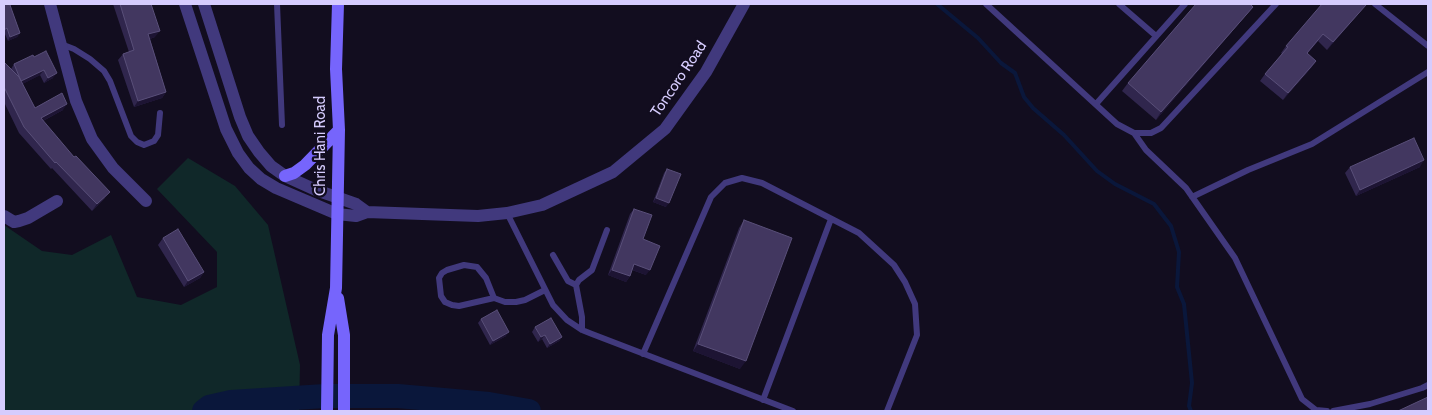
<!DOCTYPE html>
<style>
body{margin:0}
#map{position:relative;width:1432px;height:415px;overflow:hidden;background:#120d1f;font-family:Cabin,sans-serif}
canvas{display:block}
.frame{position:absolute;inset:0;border:5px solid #d6ccfe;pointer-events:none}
</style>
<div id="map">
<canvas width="1432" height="415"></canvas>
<div class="frame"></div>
</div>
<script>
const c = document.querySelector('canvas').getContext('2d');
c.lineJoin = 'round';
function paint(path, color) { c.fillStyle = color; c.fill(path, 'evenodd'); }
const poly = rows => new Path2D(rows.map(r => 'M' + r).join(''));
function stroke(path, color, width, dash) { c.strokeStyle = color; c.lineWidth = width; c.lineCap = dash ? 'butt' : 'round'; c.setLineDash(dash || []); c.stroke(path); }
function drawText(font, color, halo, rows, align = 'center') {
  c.font = font + ' Cabin,sans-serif'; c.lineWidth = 4.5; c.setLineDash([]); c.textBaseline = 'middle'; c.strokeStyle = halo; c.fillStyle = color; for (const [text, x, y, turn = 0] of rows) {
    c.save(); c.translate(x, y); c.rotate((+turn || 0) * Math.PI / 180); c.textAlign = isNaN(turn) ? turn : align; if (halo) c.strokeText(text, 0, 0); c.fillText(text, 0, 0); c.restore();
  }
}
const green = poly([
 [188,158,235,186,268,225,300,365,299,411,4,411,4,225,42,251,72,255,111,235,137,297,181,305,217,287,217,252,157,189]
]);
const stream = poly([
 [937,4,978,38,1001,63,1015,73,1024,97,1033,108,1064,135,1097,171,1115,184,1154,204,1171,226,1179,252,1177,287,1184,304,1192,383,1189,406,1191,411]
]);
const river = poly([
 [204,411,209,407,231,402,325,396,398,396,489,404,529,411]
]);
const lane = poly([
 [277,4,282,125],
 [986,4,1117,124,1134,133,1151,133,1161,128,1276,4],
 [1119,4,1156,36],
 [1375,4,1428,46],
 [61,44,74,49,90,59,104,71,110,81,131,136,137,142,144,145,154,141,158,135,160,113],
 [1096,104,1185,4],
 [1134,133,1146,150,1186,188,1235,258,1302,399,1316,410,1327,411],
 [1192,197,1248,170,1312,144,1428,72],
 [507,213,553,305,567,320,582,330,592,334,793,411],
 [553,255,568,281,576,285],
 [494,298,486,278,477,267,464,265,447,270,442,273,439,278,441,296,445,302,452,305,459,306,494,298,505,302,516,302,525,300,545,290],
 [582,330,582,317,576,285,579,280,592,270,607,230],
 [643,354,711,197,725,183,742,178,762,183,859,233,894,265,905,282,915,304,917,335,887,411],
 [763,400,831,219],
 [1333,411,1370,404,1422,388,1428,385]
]);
const street = poly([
 [50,4,76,101,92,139,113,168,146,201],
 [185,4,226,129,238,153,249,168,261,179,276,188,337,214,356,216,367,212,478,216,507,213,542,205,613,172,665,129,706,72,744,4],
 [204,4,240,117,248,136,259,152,271,166,285,176,316,190,356,204,367,212],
 [4,216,14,222,19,221,28,218,57,201]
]);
const secondary = poly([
 [285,176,294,173,305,165,339,130],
 [338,298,344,335,344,411],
 [327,411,328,335,336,288,339,130,336,69,338,4]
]);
const wall = poly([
 [4,4,12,4,10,6,20,33,17,37,8,41,4,32,4,33],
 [113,4,151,4,155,37,150,39,166,92,162,98,134,107,118,60,123,54,129,52],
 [1253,7,1247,14,1156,120,1122,91,1128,83],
 [1360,12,1327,50,1318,41,1307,54,1316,61,1311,68,1283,100,1260,81,1265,74,1282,54,1281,53,1286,46],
 [34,57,53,78,44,83,40,75,22,84,35,108,63,110,43,121,105,198,92,211,52,168,51,169,19,133,4,102,4,62,11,69,14,64],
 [1350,167,1420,167,1356,196,1345,173],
 [667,169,666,207,653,202,664,173],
 [634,209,643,239,646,275,632,270,630,276,626,282,608,275,630,214],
 [744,220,740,369,693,351,739,228],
 [163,238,204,272,200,278,184,287,158,245],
 [481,319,506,336,490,345,478,323],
 [535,327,562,337,559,341,547,348,542,339,538,342,532,332]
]);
const shadedWall = poly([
 [1366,5,1360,12,1327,50,1333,42],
 [1253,7,1247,14,1156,120,1161,112],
 [160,31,155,37,144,41,148,34],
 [20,33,17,37,8,41,10,37],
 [1323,34,1318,41,1302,60,1307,53],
 [1316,61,1311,68,1283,100,1288,93],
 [44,70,40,75,17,87,20,82],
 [57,73,53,78,44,83,48,78],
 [166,92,162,98,134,107,138,101],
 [67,104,63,110,37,124,41,118],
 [1424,160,1420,167,1356,196,1360,190],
 [110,192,105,198,92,211,97,204],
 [656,198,669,203,666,207,653,202],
 [634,264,650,270,646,275,630,269],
 [612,270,630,276,626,282,608,275],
 [204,272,200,278,184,287,188,281],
 [509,332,506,336,490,345,493,341],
 [545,335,542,339,538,342,541,337],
 [562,337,559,341,547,348,550,344],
 [698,344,746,361,740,369,693,351]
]);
const building = poly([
 [4,4,12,4,10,5,20,33,10,37,7,28,4,30,4,4],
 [120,4,151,4,160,31,148,34,166,92,138,101,123,54,134,50,120,4],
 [1196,4,1250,4,1253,7,1161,112,1128,83,1196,4],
 [1322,4,1364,4,1366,5,1333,42,1323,34,1307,53,1316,61,1288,93,1265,74,1288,47,1286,46,1322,4],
 [46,51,57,73,48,78,44,70,21,81,14,64,33,55,34,57,46,51],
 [4,62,19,77,35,108,62,93,67,104,41,118,74,157,76,156,110,192,97,204,56,162,55,163,24,127,4,87,4,62],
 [1414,138,1424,160,1360,190,1350,167,1414,138],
 [667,169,681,174,669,203,656,198,667,169],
 [634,209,652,215,643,239,660,246,650,270,634,264,630,276,612,270,634,209],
 [744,220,792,238,746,361,698,344,744,220],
 [178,229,204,272,188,281,163,238,178,229],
 [497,310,509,332,493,341,481,319,497,310],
 [551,318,562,337,550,344,545,335,541,337,535,327,551,318],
 [1428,397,1428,411,1398,411,1428,397]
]);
const streetNames = [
 ["Toncoro Road",679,79,-56],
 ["Chris Hani Road",321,146,-90]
];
paint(green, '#102829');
stroke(stream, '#0a173b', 4);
stroke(river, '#0a173b', 24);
stroke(lane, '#41397d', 6);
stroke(street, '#41397d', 12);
stroke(secondary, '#7665fc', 12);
paint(wall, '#30264d');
paint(shadedWall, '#1d1433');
paint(building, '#423760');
stroke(building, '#594f79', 1);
drawText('15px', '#d6ccfe', '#120d1f', streetNames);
</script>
